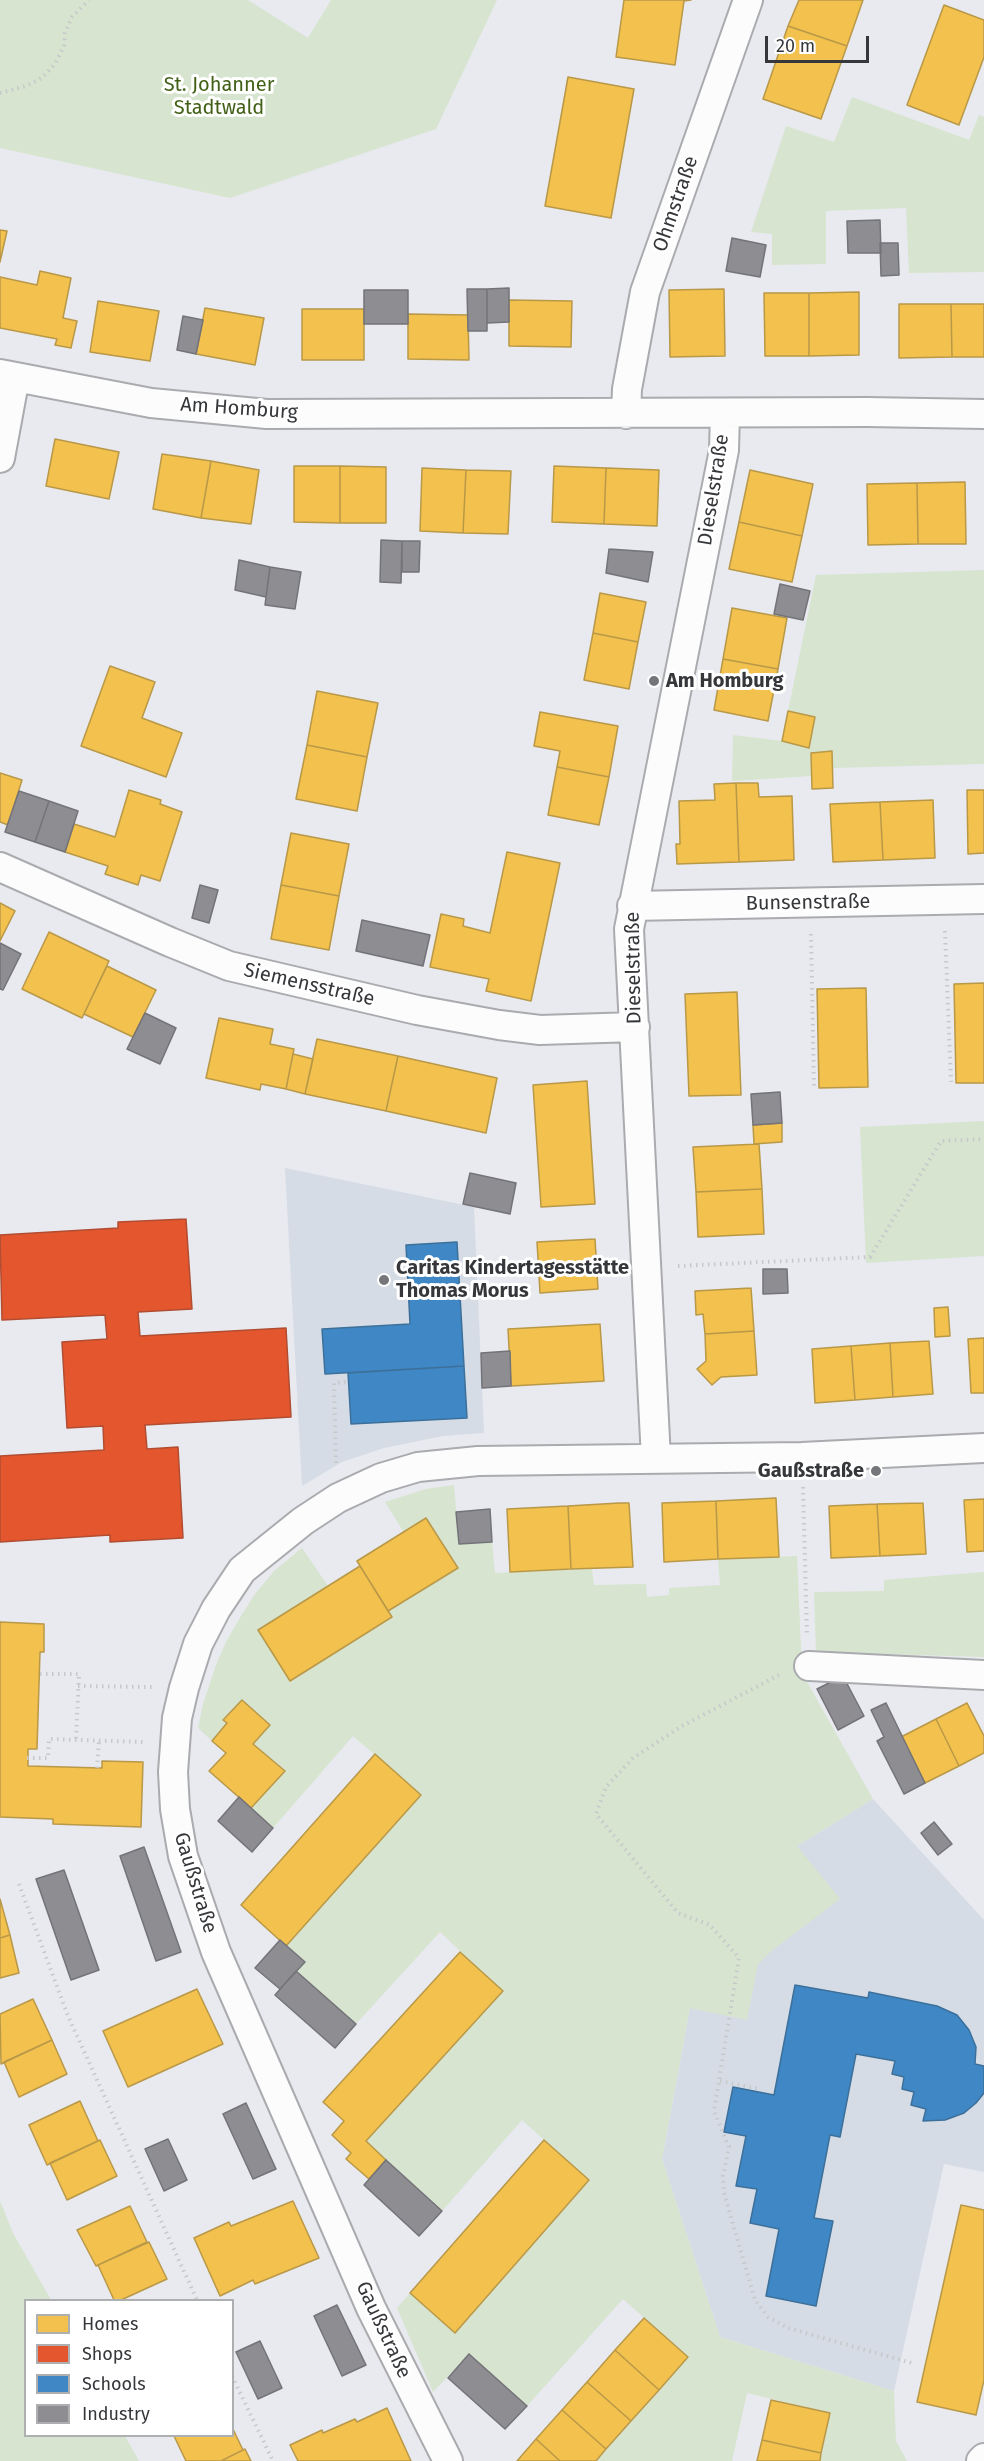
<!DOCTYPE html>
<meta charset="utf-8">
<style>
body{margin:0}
#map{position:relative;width:984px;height:2461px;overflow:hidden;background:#e8eaef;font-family:"Fira Sans",sans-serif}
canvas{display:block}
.legend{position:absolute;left:24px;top:2299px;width:210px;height:138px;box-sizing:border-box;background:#fff;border:2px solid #aeafb0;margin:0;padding:8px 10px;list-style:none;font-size:18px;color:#35373a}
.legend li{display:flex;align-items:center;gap:12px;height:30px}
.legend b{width:30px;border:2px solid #aeafb0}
.scale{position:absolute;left:765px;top:36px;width:104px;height:27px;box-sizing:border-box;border:3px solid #35373a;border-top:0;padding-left:8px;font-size:18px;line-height:21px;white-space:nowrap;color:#35373a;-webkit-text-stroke:4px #fff;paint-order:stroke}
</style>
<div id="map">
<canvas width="984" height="2461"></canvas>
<ul class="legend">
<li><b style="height:16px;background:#f2c14e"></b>Homes</li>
<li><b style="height:16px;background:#e4572e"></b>Shops</li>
<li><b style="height:16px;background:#3f88c5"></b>Schools</li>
<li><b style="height:16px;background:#8d8d92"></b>Industry</li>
</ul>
<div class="scale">20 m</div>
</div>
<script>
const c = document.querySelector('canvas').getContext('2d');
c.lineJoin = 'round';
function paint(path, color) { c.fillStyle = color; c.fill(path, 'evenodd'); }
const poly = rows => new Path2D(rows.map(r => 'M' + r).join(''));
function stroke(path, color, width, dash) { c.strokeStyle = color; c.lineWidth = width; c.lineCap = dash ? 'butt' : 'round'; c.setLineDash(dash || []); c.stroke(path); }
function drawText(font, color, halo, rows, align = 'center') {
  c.font = font + ' "Fira Sans",sans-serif'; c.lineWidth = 6; c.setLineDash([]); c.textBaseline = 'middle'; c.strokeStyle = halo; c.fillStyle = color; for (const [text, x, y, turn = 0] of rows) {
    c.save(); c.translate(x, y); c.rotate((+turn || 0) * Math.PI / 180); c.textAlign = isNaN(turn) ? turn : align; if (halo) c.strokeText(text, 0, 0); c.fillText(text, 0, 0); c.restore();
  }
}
const built = poly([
 [285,1168,474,1207,484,1433,443,1436,384,1448,342,1462,302,1486],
 [873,1799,984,1920,984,2172,944,2164,894,2391,720,2337,662,2159,690,2008,797,1846]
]);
const green = poly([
 [0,0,248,0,308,38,331,0,497,0,436,129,230,198,0,148],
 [852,97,969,140,979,115,984,117,984,272,909,273,906,208,826,211,826,264,772,265,772,234,751,232,786,126,834,142],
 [984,570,984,764,832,768,832,751,811,753,812,776,732,781,733,735,782,741,809,747,815,717,788,711,816,575],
 [984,1121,984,1256,866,1263,860,1127],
 [454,1485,459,1544,492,1542,495,1573,592,1569,594,1585,646,1584,647,1597,669,1595,669,1588,720,1585,718,1559,797,1556,802,1673,873,1799,797,1846,840,1899,770,1952,758,1964,747,2020,690,2008,662,2159,720,2337,894,2391,896,2441,907,2461,820,2461,830,2413,747,2393,732,2461,596,2461,688,2357,623,2299,527,2406,469,2354,433,2392,397,2308,410,2293,455,2332,589,2180,522,2120,442,2211,366,2141,502,1991,440,1932,356,2024,296,1971,304,1962,286,1946,421,1795,353,1736,273,1828,251,1808,284,1772,253,1744,270,1725,242,1700,223,1720,227,1723,212,1741,198,1728,203,1704,216,1665,226,1642,241,1616,255,1594,274,1571,302,1548,328,1586,258,1630,290,1681,392,1618,388,1611,457,1568,426,1518,403,1531,385,1502,426,1489],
 [984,1572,984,1657,816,1652,814,1592,884,1591,884,1580],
 [0,2201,13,2233,51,2300,26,2300,26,2436,125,2436,139,2461,0,2461]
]);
const homes = poly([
 [624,0,691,0,684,1,675,65,616,57,624,0],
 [799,0,863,0,847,46,788,26,799,0],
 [944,5,984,20,984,57,959,125,907,105,944,5],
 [788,26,847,46,821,119,763,99,788,26],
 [568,77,634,89,611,218,545,206,568,77],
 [0,230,7,231,0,262,0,230],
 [40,271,71,278,63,318,77,321,71,348,55,345,57,339,0,328,0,277,37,285,40,271],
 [724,289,725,356,670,357,669,290,724,289],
 [859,292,859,355,809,356,809,293,859,292],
 [764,293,809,293,809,356,765,356,764,293],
 [509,300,572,301,571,347,509,346,509,300],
 [98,301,159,311,150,361,90,352,98,301],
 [899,304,951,304,952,357,899,358,899,304],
 [951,304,984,304,984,357,952,357,951,304],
 [205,308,264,318,255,365,196,354,205,308],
 [302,309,364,309,364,360,302,360,302,309],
 [408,314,468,315,469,360,408,359,408,314],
 [55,439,119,452,109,499,46,486,55,439],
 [162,454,211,461,201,518,153,509,162,454],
 [211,461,259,470,251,524,201,518,211,461],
 [294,466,340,466,340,523,294,522,294,466],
 [340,466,386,467,386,523,340,523,340,466],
 [554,466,606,468,604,524,552,522,554,466],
 [422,468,466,470,463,533,420,531,422,468],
 [606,468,659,470,657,526,604,524,606,468],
 [466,470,511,471,508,534,463,533,466,470],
 [750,470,813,484,802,536,739,522,750,470],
 [965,482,966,544,918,544,917,483,965,482],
 [917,483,918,544,868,545,867,484,917,483],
 [739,522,802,536,792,582,729,569,739,522],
 [600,593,646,602,638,642,593,633,600,593],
 [732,608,787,618,778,669,723,659,732,608],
 [593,633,638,642,629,689,584,680,593,633],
 [723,659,778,669,768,721,714,710,723,659],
 [110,666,155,682,142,718,182,733,166,777,81,746,110,666],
 [317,691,378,703,367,757,307,745,317,691],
 [788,711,815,717,809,748,782,741,788,711],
 [540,712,618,726,609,777,557,767,560,751,534,746,540,712],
 [307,745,367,757,357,811,296,799,307,745],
 [832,751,833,788,812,789,811,753,832,751],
 [557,767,609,777,599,825,548,815,557,767],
 [0,773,22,780,8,825,0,822,0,773],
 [736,783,758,783,759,797,792,796,794,860,739,862,736,783],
 [736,783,739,862,677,864,676,844,680,844,679,801,715,800,714,784,736,783],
 [129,790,161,800,160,804,182,812,160,881,141,875,138,885,105,874,108,866,65,852,74,824,115,837,129,790],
 [967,790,984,790,984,853,968,854,967,790],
 [933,800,935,858,883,860,880,802,933,800],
 [880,802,883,860,833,862,830,804,880,802],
 [291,833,349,844,339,896,281,885,291,833],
 [507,852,560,863,531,1001,486,991,489,979,430,967,441,914,464,919,463,926,490,933,507,852],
 [281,885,339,896,329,950,271,939,281,885],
 [0,903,15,911,0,941,0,903],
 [49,932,109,961,82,1018,22,989,49,932],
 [107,966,156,990,133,1037,84,1014,107,966],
 [984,983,984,1083,956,1083,954,984,984,983],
 [866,988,868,1087,819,1088,817,989,866,988],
 [737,992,741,1095,689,1096,685,994,737,992],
 [219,1018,273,1029,270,1044,294,1049,286,1089,261,1084,260,1090,206,1078,219,1018],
 [317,1039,398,1056,386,1111,305,1094,317,1039],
 [293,1054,313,1059,305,1094,286,1089,293,1054],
 [398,1056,497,1078,486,1133,386,1111,398,1056],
 [587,1081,595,1204,541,1207,533,1085,587,1081],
 [782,1123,782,1142,754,1144,753,1125,782,1123],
 [759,1144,762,1189,696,1192,693,1147,759,1144],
 [762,1189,764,1234,698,1237,696,1192,762,1189],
 [595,1239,598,1289,540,1293,537,1242,595,1239],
 [751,1288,754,1331,705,1334,703,1314,696,1315,695,1291,751,1288],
 [948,1307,950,1336,935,1337,934,1308,948,1307],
 [600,1324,604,1381,511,1386,508,1329,600,1324],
 [754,1331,757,1375,721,1377,712,1385,697,1369,706,1361,705,1334,754,1331],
 [984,1338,984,1393,971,1393,968,1339,984,1338],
 [929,1341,933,1394,893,1397,890,1343,929,1341],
 [890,1343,893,1397,855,1400,851,1346,890,1343],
 [851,1346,855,1400,815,1403,812,1349,851,1346],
 [776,1498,779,1557,718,1559,716,1501,776,1498],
 [984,1499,984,1551,967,1552,964,1500,984,1499],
 [716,1501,718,1559,664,1562,662,1503,716,1501],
 [619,1503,629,1503,633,1567,571,1569,568,1506,619,1503],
 [923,1503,926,1554,880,1556,877,1504,923,1503],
 [877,1504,880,1556,831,1558,829,1506,877,1504],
 [568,1506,571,1569,510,1572,507,1509,568,1506],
 [426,1518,458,1568,388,1611,357,1561,426,1518],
 [360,1566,392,1617,290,1681,258,1630,360,1566],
 [0,1622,44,1624,44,1652,40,1652,37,1749,28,1749,28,1766,102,1768,102,1761,143,1762,141,1827,53,1824,53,1819,0,1817,0,1622],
 [242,1700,270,1725,253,1744,285,1771,251,1808,209,1771,226,1753,212,1741,227,1723,223,1720,242,1700],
 [967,1703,984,1736,984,1753,959,1766,936,1719,967,1703],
 [936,1719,959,1766,925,1783,901,1737,936,1719],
 [375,1754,421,1795,286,1946,241,1905,375,1754],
 [0,1899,10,1935,0,1938,0,1899],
 [10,1935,19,1973,0,1978,0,1938,10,1935],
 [460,1952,503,1991,366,2141,386,2160,369,2179,346,2159,351,2153,332,2135,344,2121,323,2102,460,1952],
 [197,1989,223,2044,128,2087,103,2031,197,1989],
 [33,1999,52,2040,1,2064,0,2014,33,1999],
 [52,2040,67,2074,19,2097,4,2062,52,2040],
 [80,2101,98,2141,47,2165,29,2125,80,2101],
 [100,2140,117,2176,67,2200,50,2163,100,2140],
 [544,2140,589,2180,455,2333,410,2293,544,2140],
 [293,2201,319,2258,255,2284,253,2280,220,2296,194,2238,229,2222,231,2226,293,2201],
 [961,2205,984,2210,984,2380,976,2415,917,2402,961,2205],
 [130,2206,147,2242,96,2266,77,2230,130,2206],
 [149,2242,167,2279,121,2300,114,2300,98,2265,149,2242],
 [644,2318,688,2357,659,2390,615,2350,644,2318],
 [615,2350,659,2390,631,2421,587,2382,615,2350],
 [587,2382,631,2421,606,2449,562,2410,587,2382],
 [771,2400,830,2413,821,2453,762,2440,771,2400],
 [387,2408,411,2461,298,2461,290,2445,322,2430,323,2433,355,2419,357,2422,387,2408],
 [562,2410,606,2449,596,2461,560,2461,536,2439,562,2410],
 [232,2427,243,2450,221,2461,186,2461,174,2436,232,2436,232,2427],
 [536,2439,560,2461,517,2461,536,2439],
 [762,2440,821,2453,820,2461,757,2461,762,2440],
 [245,2449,251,2461,221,2461,245,2449]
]);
const shops = poly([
 [186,1219,192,1309,138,1312,140,1336,286,1328,291,1417,145,1425,147,1449,178,1447,183,1538,110,1542,110,1535,0,1542,0,1456,104,1450,103,1426,67,1428,62,1342,107,1339,105,1315,2,1320,0,1235,118,1228,118,1222,186,1219]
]);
const schools = poly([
 [457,1242,464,1366,325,1374,322,1329,410,1324,406,1245,457,1242],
 [464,1366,467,1418,351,1424,348,1373,464,1366],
 [795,1985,868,1998,869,1992,937,2006,957,2015,969,2030,976,2047,975,2064,984,2066,984,2093,976,2103,964,2113,945,2120,923,2121,926,2109,911,2105,914,2092,902,2089,904,2077,892,2074,895,2061,856,2054,840,2137,830,2135,814,2218,833,2221,816,2306,766,2296,779,2229,750,2223,757,2189,736,2186,746,2136,724,2132,733,2087,774,2095,795,1985]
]);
const industry = poly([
 [880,220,881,253,848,253,847,221,880,220],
 [732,238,766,245,760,277,726,271,732,238],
 [880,243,898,243,899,275,881,276,880,243],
 [509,288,509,322,487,323,487,289,509,288],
 [467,289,487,289,487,331,468,331,467,289],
 [364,290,408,290,408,324,364,324,364,290],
 [183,316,203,320,196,354,177,350,183,316],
 [381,540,402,541,401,583,380,582,381,540],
 [402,541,420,541,419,572,402,572,402,541],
 [609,549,653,552,648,582,606,573,609,549],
 [239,560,270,567,266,597,235,590,239,560],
 [270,567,301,572,295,609,265,605,270,567],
 [780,584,810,591,803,620,774,614,780,584],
 [19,791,49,801,35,842,5,832,19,791],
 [49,801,78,811,65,852,35,842,49,801],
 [200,885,218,890,209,923,192,918,200,885],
 [362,920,430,935,423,966,356,951,362,920],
 [0,943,21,954,3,990,0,989,0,943],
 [145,1013,176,1028,160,1064,127,1049,145,1013],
 [780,1092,782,1123,753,1125,751,1094,780,1092],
 [470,1173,516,1183,510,1214,463,1204,470,1173],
 [763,1269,787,1269,788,1293,763,1294,763,1269],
 [510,1351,511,1386,482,1388,481,1353,510,1351],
 [490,1509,492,1542,459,1544,456,1512,490,1509],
 [843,1676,864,1716,838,1730,817,1689,843,1676],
 [886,1703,925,1783,904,1794,877,1741,884,1737,871,1710,886,1703],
 [239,1797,273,1828,252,1852,218,1821,239,1797],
 [934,1822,952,1844,938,1855,921,1833,934,1822],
 [144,1847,181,1952,156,1961,120,1856,144,1847],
 [64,1870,99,1970,71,1980,36,1879,64,1870],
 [280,1940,305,1962,280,1989,255,1968,280,1940],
 [296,1971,356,2024,335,2048,275,1995,296,1971],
 [246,2103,276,2169,253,2179,223,2114,246,2103],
 [168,2139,187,2180,164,2191,145,2149,168,2139],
 [386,2160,442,2211,419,2236,364,2185,386,2160],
 [337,2305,366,2365,342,2376,314,2316,337,2305],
 [260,2341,282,2388,258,2399,236,2352,260,2341],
 [469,2354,527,2406,505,2429,448,2378,469,2354]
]);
const path = poly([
 [0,93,26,86,42,78,55,64,64,46,65,33,72,17,89,0],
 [945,931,951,1082],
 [811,934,814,1086],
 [678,1266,870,1257,941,1141,984,1139],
 [336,1463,334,1383,348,1382],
 [803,1487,807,1636],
 [40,1674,79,1674,76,1740],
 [779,1675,682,1726,633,1758,606,1787,596,1814,678,1913,710,1925,739,1958,714,2111,729,2147,723,2176,724,2193,755,2300,768,2317,788,2328,915,2364],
 [78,1686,153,1687],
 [27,1758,48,1758,49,1739,144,1742],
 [97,1768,99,1740],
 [19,1884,68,2016,197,2300],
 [720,2081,759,2089],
 [232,2376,273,2461]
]);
const minor = poly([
 [0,374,151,403,267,414,867,412,984,414],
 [626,414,627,389,645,292,748,0],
 [0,458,15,377],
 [0,867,170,942,229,966,417,1010,499,1025,540,1030,635,1027],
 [632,906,984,899],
 [656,1459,629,929,724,450,725,413],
 [809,1666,984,1675],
 [448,2461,371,2308,308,2163,216,1952,183,1856,175,1809,173,1772,177,1718,184,1688,198,1644,216,1609,242,1570,303,1521,338,1498,381,1478,418,1467,478,1461,802,1457,984,1448],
 [981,2461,984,2458]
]);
const markers = [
 [654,681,6,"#747679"],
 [384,1280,6,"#747679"],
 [876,1471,6,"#747679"]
];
const parkNames = [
 ["St. Johanner",219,85],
 ["Stadtwald",219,108]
];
const streetNames = [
 ["Ohmstraße",676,204,-71],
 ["Am Homburg",239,409,4],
 ["Dieselstraße",714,490,-81],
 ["Bunsenstraße",808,903,-1],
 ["Dieselstraße",634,968,-91],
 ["Siemensstraße",309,985,13],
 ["Gaußstraße",195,1883,73],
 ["Gaußstraße",383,2330,65]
];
const poiNames = [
 ["Am Homburg",666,681],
 ["Caritas Kindertagesstätte",396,1268],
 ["Thomas Morus",396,1291],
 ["Gaußstraße",864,1471,"right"]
];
paint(built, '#d6dce5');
paint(green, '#d7e4cf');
paint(homes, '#f2c14e');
stroke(homes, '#b99848', 1.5);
paint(shops, '#e4572e');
stroke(shops, '#b04d32', 1.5);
paint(schools, '#3f88c5');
stroke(schools, '#3c709b', 1.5);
paint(industry, '#8d8d92');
stroke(industry, '#737378', 1.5);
stroke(minor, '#aaabaf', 32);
stroke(path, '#c6c8ca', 4, [1.5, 4.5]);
stroke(minor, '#fcfcfd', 28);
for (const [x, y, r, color] of markers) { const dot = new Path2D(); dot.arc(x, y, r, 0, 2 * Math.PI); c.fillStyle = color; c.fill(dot); stroke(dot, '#fff', 2); }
drawText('20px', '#416016', '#fff', parkNames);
drawText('20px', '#35373a', '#fff', streetNames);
drawText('bold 20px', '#35373a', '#fff', poiNames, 'left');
</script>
